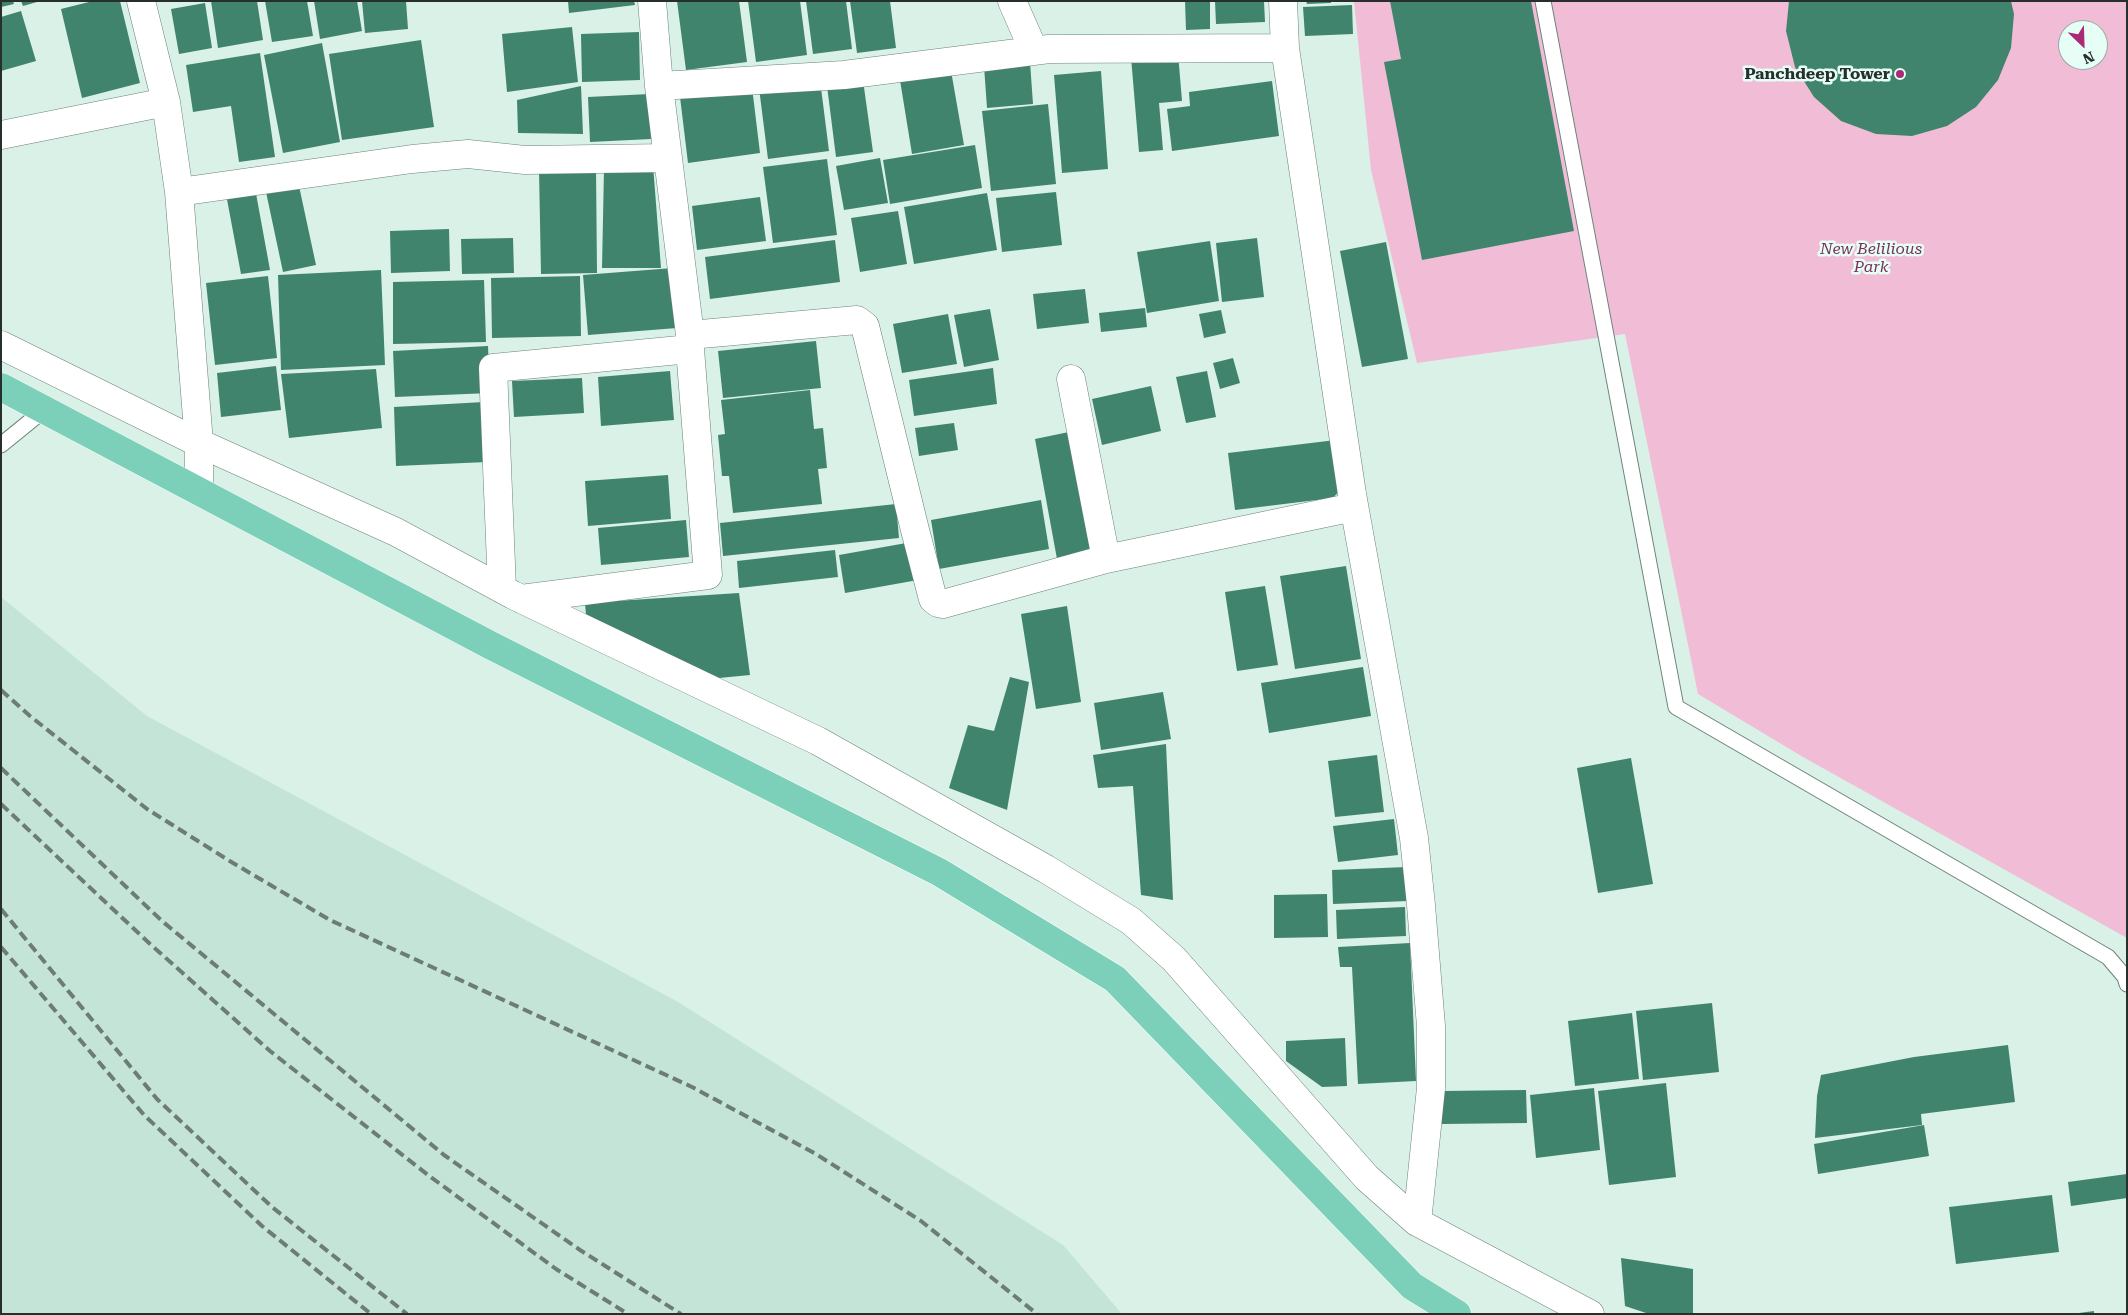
<!DOCTYPE html>
<style>
body{margin:0}
#map{position:relative;width:2128px;height:1315px;overflow:hidden;background:#d9f1e7;font-family:"Roboto Serif",serif}
canvas{display:block}
.frame{position:absolute;inset:0;border:2px solid #262f2c;pointer-events:none}
.north{position:absolute;left:2058px;top:20px;width:50px;height:50px;box-sizing:border-box;background:#e6fef5;border:1px solid #99aba5;border-radius:50%;rotate:156deg;font-size:14px;font-weight:700;line-height:20px;text-align:center;color:#262f2c}
.north::after{content:'';display:block;margin:auto;width:18px;height:22px;background:#aa2a78;clip-path:polygon(50% 0,100% 100%,50% 72%,0 100%)}
</style>
<div id="map">
<canvas width="2128" height="1315"></canvas>
<div class="frame"></div>
<div class="north">N</div>
</div>
<script>
const c = document.querySelector('canvas').getContext('2d');
c.lineJoin = 'round';
function paint(path, color) { c.fillStyle = color; c.fill(path, 'evenodd'); }
const poly = rows => new Path2D(rows.map(r => 'M' + r).join(''));
function stroke(path, color, width, dash) { c.strokeStyle = color; c.lineWidth = width; c.lineCap = dash ? 'butt' : 'round'; c.setLineDash(dash || []); c.stroke(path); }
function drawText(font, color, halo, rows, align = 'center') {
  c.font = font + ' "Roboto Serif",serif'; c.lineWidth = 5; c.setLineDash([]); c.textBaseline = 'middle'; c.strokeStyle = halo; c.fillStyle = color; for (const [text, x, y, turn = 0] of rows) {
    c.save(); c.translate(x, y); c.rotate((+turn || 0) * Math.PI / 180); c.textAlign = isNaN(turn) ? turn : align; if (halo) c.strokeText(text, 0, 0); c.fillText(text, 0, 0); c.restore();
  }
}
const built = poly([
 [1,597,147,716,678,1002,1063,1245,1122,1314,1,1314]
]);
const green = poly([
 [1354,1,2127,1,2127,938,1803,757,1698,694,1625,334,1417,363,1371,170],
 [2068,30,2098,30,2098,60,2068,60]
]);
const building = poly([
 [1,1,13,1,14,4,1,7],
 [21,1,37,1,37,2,23,6],
 [93,1,120,1,140,83,82,98,61,9],
 [211,1,257,1,263,40,218,48],
 [265,1,307,1,313,36,272,42],
 [314,1,357,1,362,31,320,39],
 [362,1,406,1,408,29,365,33],
 [568,1,634,1,635,5,569,13],
 [677,1,739,1,747,62,686,70],
 [748,1,800,1,807,55,756,62],
 [806,1,846,1,852,49,813,54],
 [850,1,890,1,896,48,857,53],
 [1185,1,1210,1,1210,29,1186,30],
 [1215,1,1264,1,1265,22,1216,24],
 [1306,1,1331,1,1331,3,1307,4],
 [1390,1,1531,1,1574,231,1422,260,1384,62,1401,59],
 [1789,1,2011,1,2014,14,2011,48,1998,80,1976,107,1947,126,1912,136,1876,134,1841,121,1814,97,1795,67,1786,31],
 [205,3,212,48,179,54,171,9],
 [1352,5,1353,34,1305,36,1303,7],
 [21,11,36,61,1,71,1,17],
 [572,27,578,82,507,92,502,34],
 [639,32,640,80,582,82,581,34],
 [421,40,434,127,342,140,329,54],
 [322,43,340,142,283,153,264,55],
 [260,53,275,157,239,162,231,106,193,112,186,65],
 [1178,53,1182,101,1159,103,1163,150,1139,152,1131,57],
 [1030,62,1033,104,987,108,984,66],
 [950,65,964,145,912,154,899,74],
 [1101,71,1108,169,1062,173,1054,75],
 [862,73,873,152,836,157,826,78],
 [820,80,829,151,768,159,759,88],
 [1272,81,1279,136,1172,151,1167,109,1190,106,1189,92],
 [581,86,583,134,518,133,517,100],
 [752,87,760,153,688,163,680,97],
 [650,94,651,139,590,142,588,97],
 [1048,104,1056,184,991,191,982,111],
 [975,145,982,188,890,204,883,160],
 [880,158,888,203,844,210,836,166],
 [827,159,837,235,773,243,763,167],
 [653,165,661,268,602,268,604,169],
 [596,169,597,273,541,274,539,170],
 [299,186,316,265,283,272,266,192],
 [255,188,270,270,241,274,226,194],
 [1056,192,1062,245,1002,252,996,198],
 [987,193,997,250,914,264,904,207],
 [760,197,766,241,697,250,692,206],
 [898,211,907,264,860,272,851,218],
 [449,229,450,271,391,273,390,231],
 [513,238,514,273,462,274,461,239],
 [1257,238,1264,297,1222,302,1216,243],
 [835,240,840,282,710,299,705,257],
 [1210,241,1219,301,1147,313,1137,252],
 [1386,242,1408,359,1362,367,1340,251],
 [673,268,677,328,588,335,583,275],
 [381,270,385,365,281,370,278,275],
 [268,276,277,358,215,365,206,283],
 [580,276,581,336,492,338,491,278],
 [484,280,486,342,393,344,393,282],
 [1085,289,1089,323,1037,329,1033,294],
 [1145,308,1147,327,1101,332,1099,313],
 [990,309,999,360,964,367,954,315],
 [1221,310,1226,333,1204,338,1199,314],
 [948,314,957,364,902,373,893,324],
 [816,341,821,388,723,398,718,351],
 [488,346,490,393,395,397,393,351],
 [1233,358,1240,383,1220,389,1213,363],
 [276,366,281,410,221,417,217,373],
 [993,368,997,404,914,416,909,380],
 [376,369,382,428,289,438,281,374],
 [670,371,674,420,601,426,598,377],
 [1207,371,1216,417,1186,423,1176,377],
 [582,378,584,413,514,417,512,381],
 [1151,386,1161,431,1102,445,1092,399],
 [810,390,814,429,823,428,827,468,818,469,822,504,733,513,729,476,722,476,718,435,725,434,721,400],
 [484,402,487,462,396,466,394,407],
 [954,423,958,450,919,456,915,428],
 [1069,432,1092,553,1057,559,1035,439],
 [1336,440,1342,488,1333,498,1235,510,1228,453],
 [668,475,671,519,588,526,585,481],
 [1041,500,1049,549,939,569,931,520],
 [896,504,899,538,723,556,720,523],
 [686,520,689,557,601,565,598,528],
 [912,542,918,580,845,593,839,555],
 [835,550,838,577,739,588,737,561],
 [1346,566,1361,659,1295,669,1280,576],
 [1265,586,1278,665,1237,671,1225,592],
 [739,593,750,675,719,678,586,615,585,603],
 [1067,606,1081,702,1036,709,1021,614],
 [1363,667,1371,716,1269,733,1261,683],
 [1010,677,1029,682,1007,810,949,788,968,725,994,731],
 [1163,692,1171,739,1101,750,1094,703],
 [1166,744,1173,900,1141,895,1133,786,1098,788,1093,755],
 [1377,755,1384,812,1335,817,1328,761],
 [1631,758,1653,884,1598,893,1577,768],
 [1394,819,1398,855,1338,862,1333,826],
 [1407,867,1408,901,1333,904,1332,870],
 [1327,894,1328,937,1274,938,1274,895],
 [1405,907,1406,936,1337,939,1336,910],
 [1410,943,1416,1081,1358,1084,1352,967,1340,967,1338,947],
 [1712,1003,1719,1072,1643,1080,1636,1011],
 [1632,1013,1639,1079,1575,1086,1568,1021],
 [1345,1038,1347,1086,1322,1087,1286,1061,1286,1041],
 [2008,1045,2015,1102,1921,1114,1922,1125,1815,1138,1817,1096,1821,1075,1914,1057],
 [1666,1083,1676,1177,1609,1185,1598,1091],
 [1594,1088,1600,1150,1536,1158,1530,1095],
 [1526,1090,1527,1123,1442,1124,1442,1091],
 [1924,1125,1929,1156,1818,1174,1814,1144],
 [2127,1174,2127,1198,2071,1206,2068,1182],
 [2052,1195,2059,1252,1956,1264,1949,1207],
 [1621,1258,1693,1269,1693,1314,1649,1314,1625,1306],
 [2094,1311,2094,1314,2079,1314,2079,1313]
]);
const service = poly([
 [1543,1,1676,707,2108,957,2125,977,2127,984],
 [1,445,44,410]
]);
const minor = poly([
 [141,1,166,102,179,192,199,443,199,490],
 [1012,1,1034,51],
 [1283,1,1285,48,1352,494,1414,838,1421,905,1431,1026,1431,1088,1417,1222],
 [659,86,844,75,1049,49,1285,48],
 [1,135,166,102],
 [179,192,412,159,468,154,525,160,668,158],
 [690,335,857,320,865,326,915,530,933,599,938,603,943,604,1106,559,1354,507],
 [1,345,199,443,396,532,513,595,818,741,1046,869,1131,921,1174,959,1367,1178,1417,1222,1590,1314],
 [1071,379,1106,559],
 [502,589,493,368,690,349,690,335,659,86,652,1],
 [521,599,708,575,690,349]
]);
const primary = poly([
 [1,387,490,645,939,872,1115,979,1412,1286,1457,1314]
]);
const rail = poly([
 [1,690,30,716,147,809,233,863,330,920,692,1087,816,1154,921,1221,1037,1314],
 [1,768,162,921,444,1155,580,1250,681,1314],
 [1,804,149,943,270,1051,428,1175,556,1269,628,1314],
 [1,909,157,1099,272,1207,407,1314],
 [1,947,144,1115,262,1226,371,1314]
]);
const markers = [
 [1900,74,5,"#aa2a78"]
];
const poiNames = [
 ["Panchdeep Tower",1890,74]
];
const parkNames = [
 ["New Belilious",1871,249],
 ["Park",1871,267]
];
paint(built, '#c5e4d8');
paint(green, '#f1bdd6');
paint(building, '#40846d');
stroke(service, '#6c8279', 17);
stroke(minor, '#6c8279', 29);
stroke(primary, '#fff', 29);
stroke(service, '#fff', 15);
stroke(minor, '#fff', 28);
stroke(primary, '#7cd0b9', 28);
stroke(rail, '#6d7c76', 4, [10, 5]);
for (const [x, y, r, color] of markers) { const dot = new Path2D(); dot.arc(x, y, r, 0, 2 * Math.PI); c.fillStyle = color; c.fill(dot); stroke(dot, '#e6fef5', 2); }
drawText('bold 16px', '#262f2c', '#e6fef5', poiNames, 'right');
drawText('italic 16px', '#79335a', '#e6fef5', parkNames);
</script>
